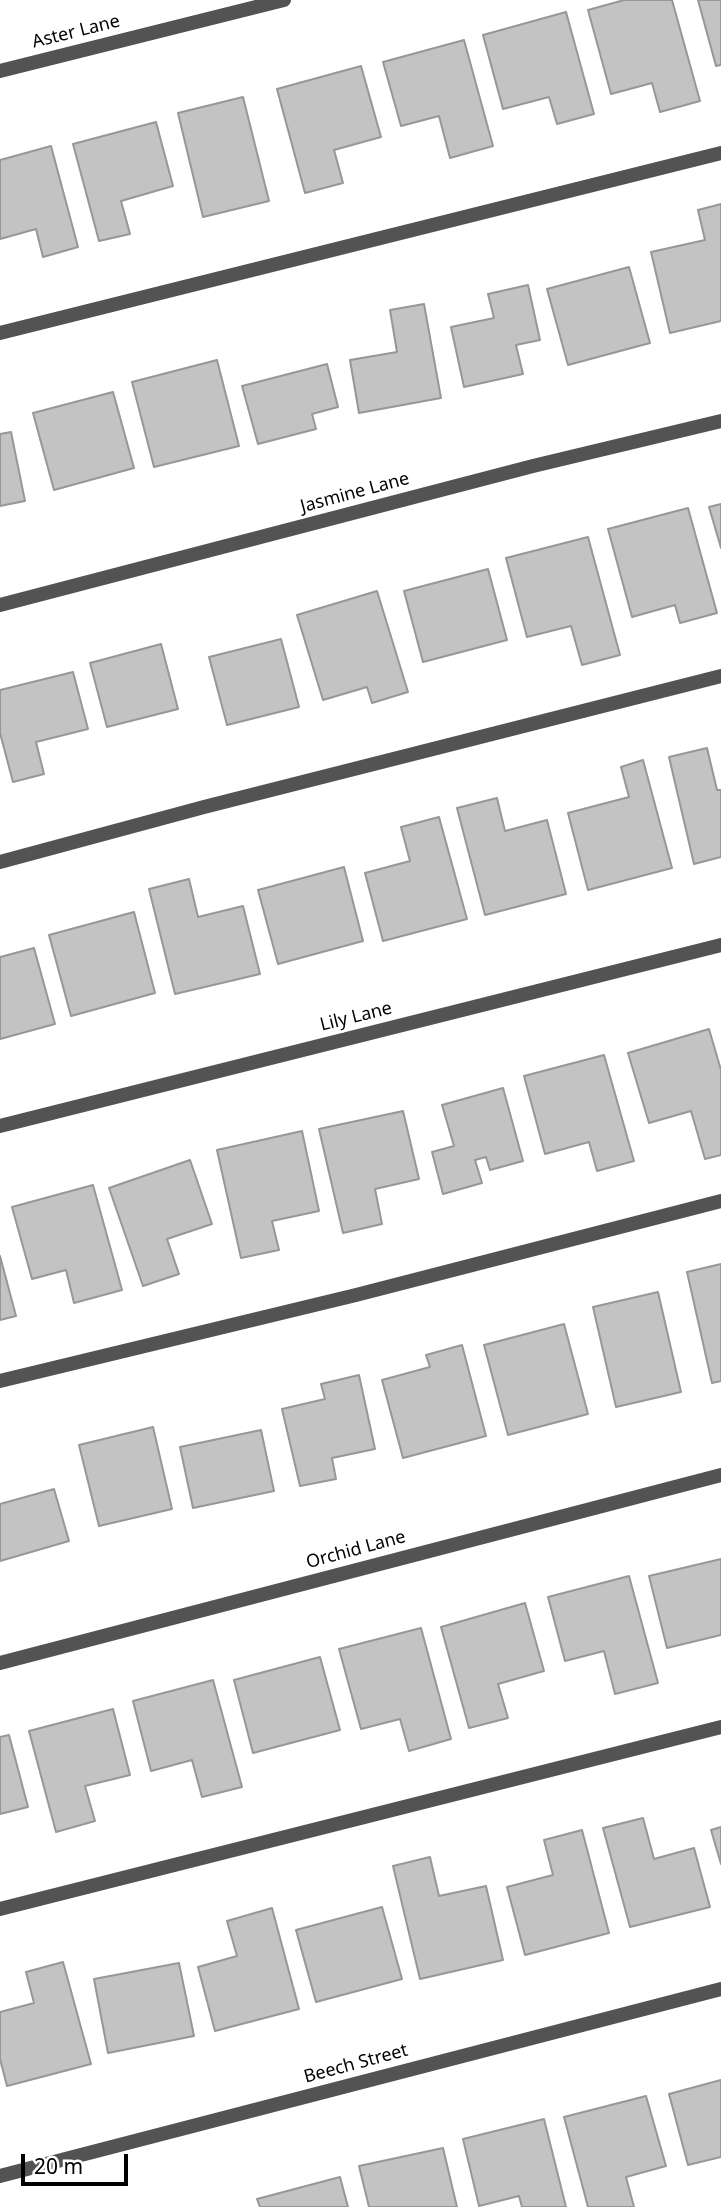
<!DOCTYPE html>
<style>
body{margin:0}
#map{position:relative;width:721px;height:2207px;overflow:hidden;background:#fff;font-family:"Noto Sans",sans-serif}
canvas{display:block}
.scale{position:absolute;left:21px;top:2154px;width:107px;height:32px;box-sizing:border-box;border:4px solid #000;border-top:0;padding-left:9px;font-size:21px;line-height:24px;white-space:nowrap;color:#000;-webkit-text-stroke:5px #fff;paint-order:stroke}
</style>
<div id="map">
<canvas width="721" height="2207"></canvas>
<div class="scale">20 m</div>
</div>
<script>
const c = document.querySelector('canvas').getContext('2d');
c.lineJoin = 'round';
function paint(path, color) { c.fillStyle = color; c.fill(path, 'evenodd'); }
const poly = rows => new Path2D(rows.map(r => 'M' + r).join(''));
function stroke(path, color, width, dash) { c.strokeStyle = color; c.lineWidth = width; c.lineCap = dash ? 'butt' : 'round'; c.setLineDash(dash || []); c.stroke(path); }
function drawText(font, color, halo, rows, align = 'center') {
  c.font = font + ' "Noto Sans",sans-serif'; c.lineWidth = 5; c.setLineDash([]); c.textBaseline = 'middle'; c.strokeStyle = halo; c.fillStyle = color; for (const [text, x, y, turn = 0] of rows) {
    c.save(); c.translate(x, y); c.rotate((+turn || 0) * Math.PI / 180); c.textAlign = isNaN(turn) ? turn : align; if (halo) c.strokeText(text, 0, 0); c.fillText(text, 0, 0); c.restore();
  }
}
const building = poly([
 [624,0,672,0,700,101,660,112,652,83,611,94,588,10,624,0],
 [698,0,721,0,721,65,716,66,698,0],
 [566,12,594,114,557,124,549,97,503,109,483,35,566,12],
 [464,40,493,146,450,158,439,116,401,126,383,62,464,40],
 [361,66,381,137,334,150,343,183,305,193,277,89,361,66],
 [243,97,269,201,203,217,178,113,243,97],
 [156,122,173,186,121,201,130,234,99,241,73,144,156,122],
 [51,146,78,247,43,257,36,229,0,239,0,160,51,146],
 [721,204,721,321,670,333,651,252,705,240,698,210,721,204],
 [629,267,650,343,568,365,547,289,629,267],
 [528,285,540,340,516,345,523,374,464,387,451,327,494,318,488,294,528,285],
 [424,304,441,398,359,413,350,360,397,352,390,310,424,304],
 [217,360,239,446,154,467,132,382,217,360],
 [327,364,338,407,312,414,316,429,258,444,242,386,327,364],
 [113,392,134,468,54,490,33,413,113,392],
 [11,432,25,501,0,506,0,434,11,432],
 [721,504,721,548,709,507,721,504],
 [688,508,717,613,680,623,675,605,632,617,608,529,688,508],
 [588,537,620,655,582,665,571,626,527,637,506,558,588,537],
 [488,569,507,640,423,662,404,591,488,569],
 [377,591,408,692,372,703,367,687,323,700,297,615,377,591],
 [281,639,299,707,227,725,209,657,281,639],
 [161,644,178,709,107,727,90,663,161,644],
 [73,672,88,729,36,742,44,774,13,782,0,733,0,690,73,672],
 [707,748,717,790,721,790,721,857,694,864,669,757,707,748],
 [643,760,672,868,588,890,568,813,629,797,621,767,643,760],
 [497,798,505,831,547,820,566,894,485,915,457,808,497,798],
 [439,817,467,919,383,941,365,873,410,861,401,827,439,817],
 [344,867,363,941,278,964,258,890,344,867],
 [189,879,198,917,243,906,260,974,175,994,149,889,189,879],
 [134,912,155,993,71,1016,49,935,134,912],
 [34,948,55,1024,0,1039,0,957,34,948],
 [709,1029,721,1070,721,1155,705,1159,691,1111,649,1123,628,1053,709,1029],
 [604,1055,634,1161,597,1171,589,1142,545,1154,524,1076,604,1055],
 [503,1088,523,1161,490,1170,486,1157,475,1160,482,1183,443,1194,432,1152,454,1146,442,1105,503,1088],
 [403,1111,419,1179,375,1189,382,1224,343,1233,319,1129,403,1111],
 [302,1131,319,1211,272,1221,279,1250,241,1258,217,1150,302,1131],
 [190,1160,212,1224,167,1239,179,1274,143,1286,109,1188,190,1160],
 [93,1185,122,1290,74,1303,66,1270,32,1279,12,1207,93,1185],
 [0,1256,16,1316,0,1320,0,1256],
 [721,1264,721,1381,712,1383,687,1272,721,1264],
 [658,1292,681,1392,616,1407,593,1307,658,1292],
 [564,1324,588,1414,508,1435,484,1345,564,1324],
 [462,1345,486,1436,403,1458,382,1380,430,1367,426,1355,462,1345],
 [359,1375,375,1449,332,1458,336,1479,300,1486,282,1409,325,1399,321,1384,359,1375],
 [153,1427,172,1509,99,1526,79,1445,153,1427],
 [261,1430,274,1491,193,1508,180,1447,261,1430],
 [54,1489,69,1541,0,1561,0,1504,54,1489],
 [721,1559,721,1635,667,1648,649,1576,721,1559],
 [629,1576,658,1683,615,1694,604,1651,565,1661,548,1597,629,1576],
 [525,1603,544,1671,498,1684,508,1718,469,1728,441,1627,525,1603],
 [421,1628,451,1739,409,1751,400,1719,361,1729,339,1649,421,1628],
 [320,1657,340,1730,253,1753,234,1680,320,1657],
 [213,1680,242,1787,202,1797,192,1760,151,1771,133,1701,213,1680],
 [113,1709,130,1775,85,1786,95,1821,56,1832,29,1731,113,1709],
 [9,1735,28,1807,0,1814,0,1737,9,1735],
 [643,1818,654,1859,694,1848,710,1907,630,1927,603,1828,643,1818],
 [721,1827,721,1864,711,1830,721,1827],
 [582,1830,609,1933,525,1955,507,1887,553,1875,544,1840,582,1830],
 [430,1857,439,1896,486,1886,503,1960,420,1979,393,1866,430,1857],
 [382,1907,402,1979,316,2002,296,1930,382,1907],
 [272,1908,299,2009,215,2031,198,1967,237,1956,227,1921,272,1908],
 [63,1962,91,2064,7,2086,0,2059,0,2012,34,2003,26,1972,63,1962],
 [179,1963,194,2036,108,2053,94,1979,179,1963],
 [721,2080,721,2157,688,2165,669,2094,721,2080],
 [646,2096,666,2166,626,2177,634,2207,588,2207,564,2117,646,2096],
 [544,2119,566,2207,522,2207,519,2196,479,2206,463,2139,544,2119],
 [443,2148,457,2207,369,2207,359,2166,443,2148],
 [340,2177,348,2207,260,2207,257,2199,340,2177]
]);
const service = poly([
 [0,333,721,153],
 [0,1381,356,1295,721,1201],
 [0,1909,721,1727]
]);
const minor = poly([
 [0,71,284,0],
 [0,605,533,466,721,421],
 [0,862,204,807,721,676],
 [0,1126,721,945],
 [0,1663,721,1475],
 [0,2176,721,1989]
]);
const streetNames = [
 ["Aster Lane",76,32,-14],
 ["Jasmine Lane",355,493,-15],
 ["Lily Lane",356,1017,-14],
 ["Orchid Lane",356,1550,-15],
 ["Beech Street",356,2064,-15]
];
paint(building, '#c3c3c3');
stroke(building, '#979797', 2);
stroke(service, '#535353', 14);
stroke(minor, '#535353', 14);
drawText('18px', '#000', '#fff', streetNames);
</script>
